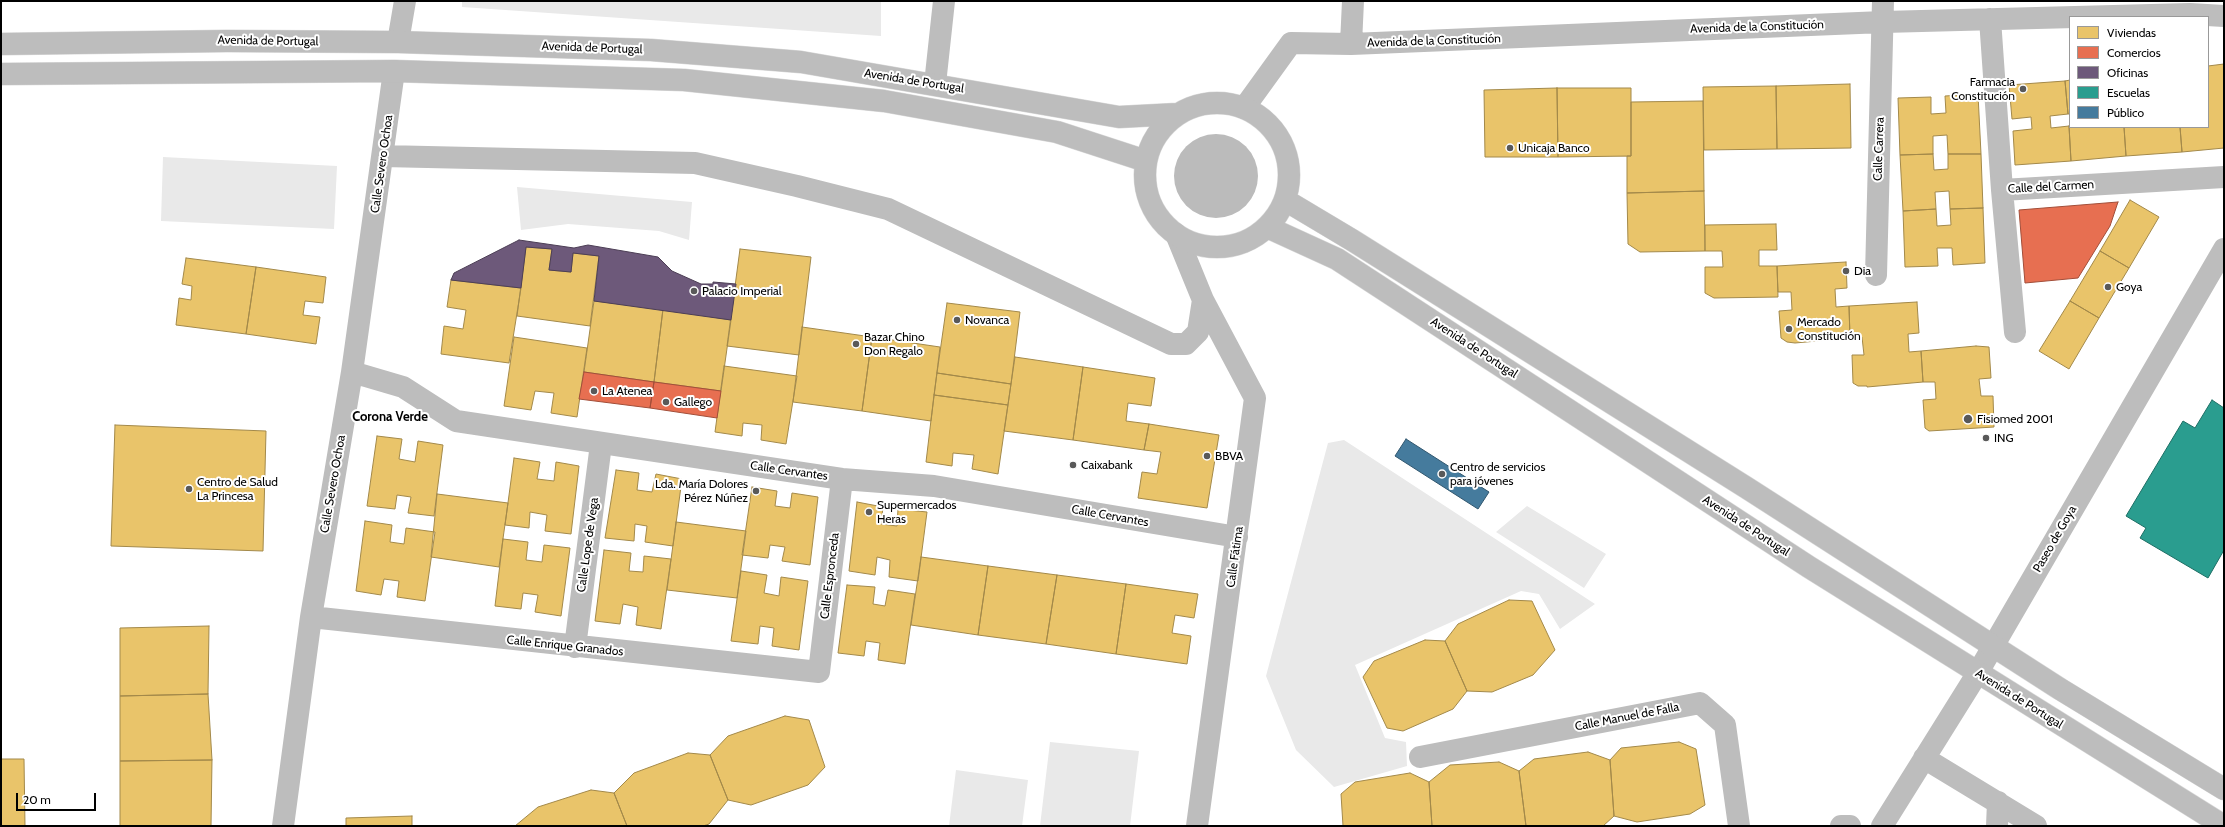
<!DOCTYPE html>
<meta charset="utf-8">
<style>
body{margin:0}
#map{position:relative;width:2225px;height:827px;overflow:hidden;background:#fff;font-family:Cabin,sans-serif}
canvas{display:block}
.frame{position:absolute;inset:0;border:2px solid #000;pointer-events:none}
.legend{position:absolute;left:2069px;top:16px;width:140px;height:112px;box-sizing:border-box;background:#fff;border:1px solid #999;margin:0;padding:5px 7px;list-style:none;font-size:12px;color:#000}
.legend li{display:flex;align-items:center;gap:8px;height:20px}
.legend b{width:20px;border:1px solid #999}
.scale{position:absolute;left:16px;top:793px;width:80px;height:18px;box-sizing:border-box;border:2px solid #000;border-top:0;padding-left:5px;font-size:12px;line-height:14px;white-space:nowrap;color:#000;-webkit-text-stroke:3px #fff;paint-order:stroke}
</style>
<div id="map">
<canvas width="2225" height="827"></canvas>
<div class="frame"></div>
<ul class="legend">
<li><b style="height:11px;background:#e9c46a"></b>Viviendas</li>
<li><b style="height:11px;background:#e76f51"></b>Comercios</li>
<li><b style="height:11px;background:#6d597a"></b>Oficinas</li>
<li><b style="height:11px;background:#2a9d8f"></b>Escuelas</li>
<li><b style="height:11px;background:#457b9d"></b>Público</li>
</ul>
<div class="scale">20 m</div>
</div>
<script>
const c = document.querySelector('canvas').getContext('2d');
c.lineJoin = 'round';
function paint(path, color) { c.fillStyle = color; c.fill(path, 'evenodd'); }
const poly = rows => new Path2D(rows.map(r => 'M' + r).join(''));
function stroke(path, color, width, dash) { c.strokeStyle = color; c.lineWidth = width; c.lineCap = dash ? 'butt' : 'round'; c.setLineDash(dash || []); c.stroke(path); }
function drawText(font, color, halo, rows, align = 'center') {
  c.font = font + ' Cabin,sans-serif'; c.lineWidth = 4; c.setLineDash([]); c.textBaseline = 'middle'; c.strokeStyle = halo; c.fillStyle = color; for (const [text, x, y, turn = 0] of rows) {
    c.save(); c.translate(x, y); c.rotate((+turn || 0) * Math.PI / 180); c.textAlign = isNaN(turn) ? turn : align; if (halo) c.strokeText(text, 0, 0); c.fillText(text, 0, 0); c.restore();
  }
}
const green = poly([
 [462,1,881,1,881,36,462,7],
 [163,157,337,166,334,229,161,221],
 [517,187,692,202,689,240,659,231,568,224,521,230],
 [1344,440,1595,604,1560,629,1539,594,1521,591,1355,665,1385,738,1406,742,1407,766,1334,787,1296,750,1266,676,1328,443],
 [1527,506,1606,554,1584,588,1496,532],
 [1050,742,1139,751,1130,826,1040,826],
 [956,770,1028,780,1022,826,949,826]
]);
const water = poly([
 '1174 176a42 42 0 1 1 84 0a42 42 0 1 1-84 0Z'
]);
const homes = poly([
 [2224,64,2224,148,2182,152,2180,127,2208,127,2208,66,2224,64],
 [2070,80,2070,114,2068,114,2065,81,2070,80],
 [2065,81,2068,114,2050,116,2051,128,2069,126,2071,161,2015,165,2013,131,2032,129,2031,117,2012,119,2009,85,2065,81],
 [1850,84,1851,148,1777,149,1776,86,1850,84],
 [1776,86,1777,149,1704,150,1703,87,1776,86],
 [1557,88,1631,88,1631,156,1558,157,1557,88],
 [1557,88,1558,157,1485,157,1484,90,1557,88],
 [1978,94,1981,154,1948,154,1947,135,1933,136,1933,154,1900,155,1898,98,1931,97,1931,114,1946,113,1945,96,1978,94],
 [1703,101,1704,191,1627,193,1627,156,1631,156,1631,102,1703,101],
 [2069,126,2124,127,2126,156,2071,161,2069,126],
 [2124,127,2180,127,2182,152,2126,156,2124,127],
 [1933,154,1934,170,1948,169,1948,154,1981,154,1983,208,1950,209,1949,191,1935,192,1936,209,1903,211,1900,155,1933,154],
 [1704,191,1705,251,1640,252,1628,244,1627,193,1704,191],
 [2130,200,2159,217,2129,268,2100,251,2130,200],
 [1983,208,1985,263,1953,265,1952,248,1937,248,1938,266,1905,267,1903,211,1936,209,1937,226,1951,225,1950,209,1983,208],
 [1776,224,1777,250,1759,250,1759,266,1777,266,1778,297,1714,298,1705,293,1705,267,1723,267,1722,251,1705,251,1705,225,1776,224],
 [526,247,552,249,549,270,571,272,573,253,599,256,590,326,517,316,526,247],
 [740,249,811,257,799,355,727,346,740,249],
 [2100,251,2129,268,2099,318,2070,301,2100,251],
 [186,258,256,267,246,334,176,325,179,298,191,300,192,286,182,284,186,258],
 [1846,262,1847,288,1835,289,1836,307,1849,306,1850,338,1795,343,1787,342,1781,338,1779,311,1792,310,1791,292,1778,292,1777,266,1846,262],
 [256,267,326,277,323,303,305,301,303,315,320,317,316,344,246,334,256,267],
 [451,280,521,288,509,363,441,354,444,326,463,329,466,310,447,307,451,280],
 [594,301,663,309,654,382,584,372,594,301],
 [2070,301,2099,318,2069,369,2039,351,2070,301],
 [1917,302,1919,333,1908,334,1909,352,1921,351,1923,382,1867,387,1867,386,1858,386,1853,383,1852,355,1864,355,1862,337,1850,338,1849,306,1917,302],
 [947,303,1020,312,1011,384,937,373,947,303],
 [663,309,731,320,721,391,654,382,663,309],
 [802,327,872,337,862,411,793,402,802,327],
 [514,337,587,348,577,417,551,413,554,393,535,391,531,410,504,406,514,337],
 [872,337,940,347,931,421,862,411,872,337],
 [1976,346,1989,347,1991,378,1979,379,1981,396,1993,396,1994,427,1929,431,1925,428,1923,400,1936,399,1935,382,1923,382,1921,351,1976,346],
 [1015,357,1083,367,1073,440,1004,431,1015,357],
 [724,366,797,376,786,444,761,440,762,425,743,423,742,436,715,432,724,366],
 [1083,367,1155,378,1151,406,1128,403,1126,421,1149,424,1144,450,1073,440,1083,367],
 [937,373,1011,384,1008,405,934,395,937,373],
 [934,395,1008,405,998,474,972,469,974,455,953,453,952,466,926,462,934,395],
 [1149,424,1219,435,1207,508,1138,498,1142,472,1157,474,1161,452,1144,450,1149,424],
 [115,425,266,431,263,551,111,546,115,425],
 [377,436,402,439,399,459,415,462,418,441,443,445,434,516,408,513,411,497,397,495,395,509,367,506,377,436],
 [514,458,540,462,537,479,554,481,556,462,579,466,571,534,545,531,547,515,530,512,529,528,505,525,514,458],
 [616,470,639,473,637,490,652,492,656,474,682,479,673,546,645,542,647,526,635,524,634,541,605,538,616,470],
 [752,487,777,491,775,506,790,508,792,493,818,497,810,565,782,561,785,547,770,545,768,558,742,555,752,487],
 [437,494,508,503,499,567,431,557,437,494],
 [857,502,883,507,881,524,897,526,898,509,927,512,918,581,889,577,890,560,877,557,875,575,849,571,857,502],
 [365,521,392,525,390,542,404,544,406,528,435,532,425,601,397,597,399,581,384,579,381,595,356,591,365,521],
 [676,522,746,531,737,598,667,590,676,522],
 [503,539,528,542,526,560,542,562,544,545,570,548,561,616,535,612,538,595,523,593,521,609,495,606,503,539],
 [604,550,631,553,629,571,643,572,644,556,671,559,661,629,636,625,638,607,623,604,620,624,595,621,604,550],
 [921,557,988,566,978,635,911,625,921,557],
 [988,566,1057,575,1046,644,978,635,988,566],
 [741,571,767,575,764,593,779,596,781,577,808,581,799,650,772,646,774,628,760,626,758,644,731,641,741,571],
 [1057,575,1126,584,1116,654,1046,644,1057,575],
 [1126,584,1198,594,1194,618,1175,615,1172,633,1191,636,1187,664,1116,654,1126,584],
 [847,585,875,587,873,604,885,606,888,590,915,594,905,664,878,660,880,643,866,641,864,656,838,653,847,585],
 [1509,600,1532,601,1555,650,1533,675,1492,692,1467,691,1445,641,1458,624,1509,600],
 [209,626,208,694,120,696,120,628,209,626],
 [1425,640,1445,641,1467,691,1453,709,1403,731,1387,728,1363,677,1374,661,1425,640],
 [208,694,212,760,120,761,120,696,208,694],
 [785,716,809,720,825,767,808,785,751,805,728,800,710,755,728,736,785,716],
 [1679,742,1696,749,1705,805,1690,814,1637,822,1614,816,1610,760,1621,748,1679,742],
 [1588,752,1610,760,1614,816,1603,826,1526,826,1519,771,1534,759,1588,752],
 [688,753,710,755,728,800,709,824,703,826,627,826,614,793,634,773,688,753],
 [1,759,24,759,25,826,1,826,1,759],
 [212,760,211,826,120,826,120,761,212,760],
 [1499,762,1519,771,1526,826,1432,826,1429,782,1450,765,1499,762],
 [1410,773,1429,782,1432,826,1343,826,1341,794,1355,782,1410,773],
 [591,790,614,793,627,826,515,826,538,807,591,790],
 [412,816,412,826,346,826,346,818,412,816]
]);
const shops = poly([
 [2118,202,2110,226,2078,278,2025,283,2019,210,2118,202],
 [584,372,654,382,650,408,579,399,584,372],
 [654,382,721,391,717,418,650,408,654,382]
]);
const offices = poly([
 [519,240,574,248,588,245,658,257,672,271,701,284,713,284,713,282,736,284,731,320,594,301,599,256,573,253,571,272,549,270,552,249,526,247,521,288,451,280,454,273,519,240]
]);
const schools = poly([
 [2212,400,2224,408,2224,550,2208,578,2140,538,2146,528,2126,516,2183,421,2195,428,2212,400]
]);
const public = poly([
 [1406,439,1489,492,1478,509,1395,456,1406,439]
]);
const street = poly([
 [1990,19,2002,190,2224,177],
 [398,42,405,1],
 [1351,44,1353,1],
 [935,84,944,1],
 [1244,108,1291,43,1351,44,1883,22,2190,14,2224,16],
 [383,156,695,163,797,186,888,209,1171,344,1186,344,1198,332,1203,300],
 [2002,190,2015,332],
 [1176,234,1203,300,1255,398,1197,826],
 [1876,275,1883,1],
 [352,372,403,387,456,421,842,479,934,486,1237,537],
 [311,617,819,672,842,479],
 [575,647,601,444],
 [1420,757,1700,703,1725,725,1739,826],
 [1924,758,2036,826],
 [283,826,311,617,352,372,394,71],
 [1841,826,1850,826],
 [1882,826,1977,674,2224,249],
 [1997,826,1998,802]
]);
const primary = poly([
 [1,44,227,41,398,42,651,50,801,62,1119,117,1177,114],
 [1,74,394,71,684,80,884,101,1057,132,1146,161],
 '1145 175a72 72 0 1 1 144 0a72 72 0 1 1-144 0Z',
 [1285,200,1352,240,1747,488,2060,689,2224,789],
 [1267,227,1337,259,1809,567,2224,826]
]);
const markers = [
 [2023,89,4,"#595959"],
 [1510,148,4,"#595959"],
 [1846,271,4,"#595959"],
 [2108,287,4,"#595959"],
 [694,291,4,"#595959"],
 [957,320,4,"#595959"],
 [1789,329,4,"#595959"],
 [856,344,4,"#595959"],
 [594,391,4,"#595959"],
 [666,402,4,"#595959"],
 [1968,419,5,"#595959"],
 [1986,438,4,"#595959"],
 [1207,456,4,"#595959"],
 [1073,465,4,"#595959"],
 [1442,474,4,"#595959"],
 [189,489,4,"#595959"],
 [756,491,4,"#595959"],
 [869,512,4,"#595959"]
];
const streetNames = [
 ["Avenida de la Constitución",1757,27,-2],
 ["Avenida de Portugal",268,41,1],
 ["Avenida de la Constitución",1434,41,-2],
 ["Avenida de Portugal",592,48,2],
 ["Avenida de Portugal",914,81,9],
 ["Calle Carrera",1879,149,-88],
 ["Calle Severo Ochoa",382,164,-82],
 ["Calle del Carmen",2051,187,-3],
 ["Avenida de Portugal",1474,348,33],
 ["Calle Cervantes",789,471,8],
 ["Calle Severo Ochoa",333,484,-80],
 ["Calle Cervantes",1110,516,10],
 ["Avenida de Portugal",1746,526,33],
 ["Paseo de Goya",2055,539,-60],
 ["Calle Lope de Vega",588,545,-82],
 ["Calle Fátima",1235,557,-82],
 ["Calle Espronceda",830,576,-83],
 ["Calle Enrique Granados",565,646,6],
 ["Avenida de Portugal",2019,699,32],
 ["Calle Manuel de Falla",1627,717,-11]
];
const poiNames = [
 ["Farmacia",2015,82,"right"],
 ["Constitución",2015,96,"right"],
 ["Unicaja Banco",1518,148],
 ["Dia",1854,271],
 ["Goya",2116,287],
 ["Palacio Imperial",702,291],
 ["Novanca",965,320],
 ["Mercado",1797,322],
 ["Constitución",1797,336],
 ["Bazar Chino",864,337],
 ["Don Regalo",864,351],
 ["La Atenea",602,391],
 ["Gallego",674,402],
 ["Fisiomed 2001",1977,419],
 ["ING",1994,438],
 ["BBVA",1215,456],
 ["Caixabank",1081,465],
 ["Centro de servicios",1450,467],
 ["para jóvenes",1450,481],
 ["Centro de Salud",197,482],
 ["La Princesa",197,496],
 ["Lda. María Dolores",748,484,"right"],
 ["Pérez Núñez",748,498,"right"],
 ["Supermercados",877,505],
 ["Heras",877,519]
];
const neighbourhoodNames = [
 ["Corona Verde",390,417]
];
paint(green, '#e9e9e9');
paint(water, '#bbb');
paint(homes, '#e9c46a');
stroke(homes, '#a3894a', 1);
paint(shops, '#e76f51');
stroke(shops, '#a24e39', 1);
paint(offices, '#6d597a');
stroke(offices, '#4c3e55', 1);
paint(schools, '#2a9d8f');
stroke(schools, '#1d6e64', 1);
paint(public, '#457b9d');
stroke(public, '#30566e', 1);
stroke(primary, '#dbdbdb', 23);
stroke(street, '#bdbdbd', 22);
stroke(primary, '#bdbdbd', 22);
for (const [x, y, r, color] of markers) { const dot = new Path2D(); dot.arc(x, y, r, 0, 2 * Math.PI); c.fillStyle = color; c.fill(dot); stroke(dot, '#fff', 1.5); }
drawText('12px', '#000', '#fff', streetNames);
drawText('12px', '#000', '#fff', poiNames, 'left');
drawText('bold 13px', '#000', '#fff', neighbourhoodNames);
</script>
